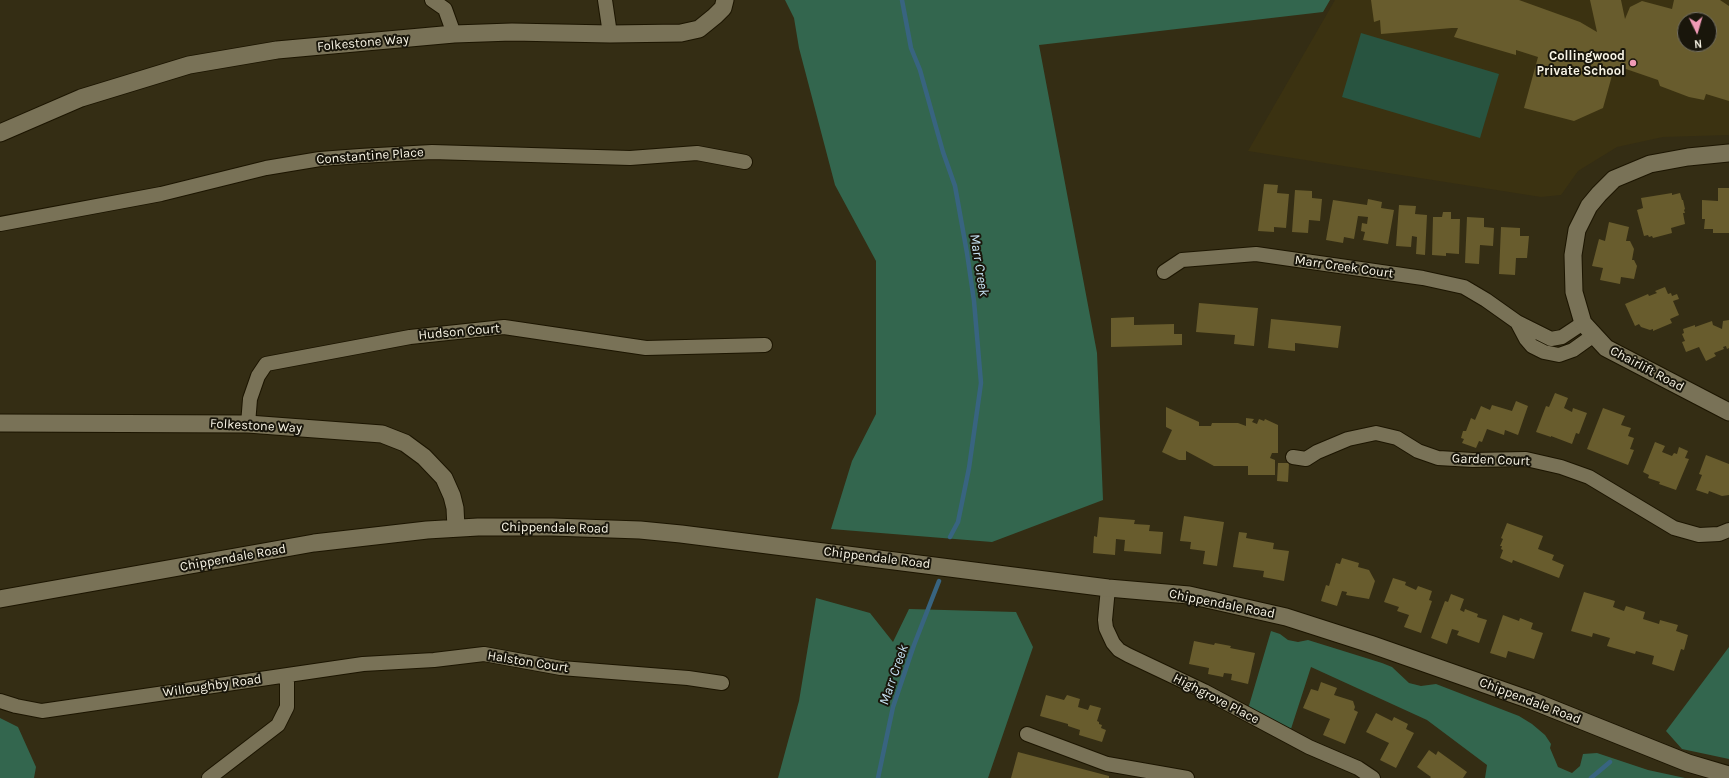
<!DOCTYPE html>
<style>
body{margin:0}
#map{position:relative;width:1729px;height:778px;overflow:hidden;background:#342d14;font-family:Karla,sans-serif}
canvas{display:block}
.north{position:absolute;left:1677px;top:12px;width:40px;height:40px;box-sizing:border-box;background:#19160b;border:1px solid #736f63;border-radius:50%;rotate:175deg;font-size:11px;font-weight:700;line-height:16px;text-align:center;color:#f9f5e6}
.north::after{content:'';display:block;margin:auto;width:14px;height:18px;background:#f09ab6;clip-path:polygon(50% 0,100% 100%,50% 72%,0 100%)}
</style>
<div id="map">
<canvas width="1729" height="778"></canvas>
<div class="north">N</div>
</div>
<script>
const c = document.querySelector('canvas').getContext('2d');
c.lineJoin = 'round';
function paint(path, color) { c.fillStyle = color; c.fill(path, 'evenodd'); }
const poly = rows => new Path2D(rows.map(r => 'M' + r).join(''));
function stroke(path, color, width, dash) { c.strokeStyle = color; c.lineWidth = width; c.lineCap = dash ? 'butt' : 'round'; c.setLineDash(dash || []); c.stroke(path); }
function drawText(font, color, halo, rows, align = 'center') {
  c.font = font + ' Karla,sans-serif'; c.lineWidth = 4; c.setLineDash([]); c.textBaseline = 'middle'; c.strokeStyle = halo; c.fillStyle = color; for (const [text, x, y, turn = 0] of rows) {
    c.save(); c.translate(x, y); c.rotate((+turn || 0) * Math.PI / 180); c.textAlign = isNaN(turn) ? turn : align; if (halo) c.strokeText(text, 0, 0); c.fillText(text, 0, 0); c.restore();
  }
}
const built = poly([
 [1335,0,1729,0,1729,135,1663,137,1617,147,1578,171,1561,195,1541,197,1248,151],
 [1685,20,1709,20,1709,44,1685,44]
]);
const green = poly([
 [1361,33,1499,74,1480,138,1342,97]
]);
const forest = poly([
 [785,0,1330,0,1323,12,1039,45,1097,353,1103,500,992,542,831,529,852,461,876,414,876,261,835,185,799,48,794,18],
 [816,598,870,613,893,642,909,609,1016,612,1033,647,988,778,778,778,799,701],
 [1271,631,1280,634,1288,640,1298,642,1308,640,1382,663,1392,667,1409,683,1421,686,1436,684,1519,716,1532,724,1545,735,1551,744,1550,748,1558,767,1572,773,1580,766,1583,754,1597,753,1648,770,1685,778,1485,778,1487,765,1427,720,1311,667,1290,732,1248,709],
 [1729,647,1729,759,1682,749,1666,731],
 [0,718,18,727,36,767,34,778,0,778]
]);
const stream = poly([
 [902,0,911,48,920,70,943,152,955,186,967,253,974,301,981,383,969,468,958,522,950,537],
 [878,778,893,707,914,645,939,581],
 [1591,778,1610,762]
]);
const building = poly([
 [1371,0,1519,0,1580,22,1597,32,1590,0,1621,0,1625,19,1630,7,1642,1,1672,9,1674,0,1720,0,1729,6,1729,101,1706,94,1704,100,1689,97,1660,86,1658,80,1626,69,1613,72,1603,108,1574,121,1524,108,1538,57,1516,50,1516,55,1454,37,1458,28,1452,28,1381,34,1380,20,1374,22],
 [1685,20,1709,20,1709,44,1685,44],
 [1264,184,1278,185,1277,193,1289,194,1286,228,1274,227,1274,232,1258,231],
 [1718,188,1729,188,1729,233,1713,233,1713,229,1704,229,1705,219,1702,219,1702,200,1718,201],
 [1295,190,1312,191,1312,198,1322,199,1320,221,1309,220,1308,233,1292,232],
 [1672,193,1672,195,1680,193,1682,200,1683,200,1685,209,1684,210,1685,213,1683,213,1685,224,1671,228,1672,233,1653,238,1652,236,1649,237,1648,235,1644,236,1637,210,1643,208,1641,198],
 [1368,199,1382,202,1381,208,1394,210,1388,244,1363,240,1365,232,1361,231,1362,223,1367,224,1368,217,1358,216,1354,239,1344,237,1343,243,1326,240,1333,200,1367,205],
 [1399,205,1416,206,1415,214,1427,215,1425,255,1416,254,1417,237,1412,236,1411,247,1396,246],
 [1443,212,1451,212,1451,219,1460,219,1459,254,1446,253,1446,256,1432,255,1433,217,1442,217],
 [1467,217,1484,218,1484,227,1494,228,1493,246,1480,245,1479,264,1465,263],
 [1609,222,1629,227,1626,241,1630,241,1634,249,1632,260,1634,260,1637,266,1634,279,1621,277,1620,284,1600,280,1603,268,1592,266,1599,239,1605,241],
 [1501,227,1520,228,1520,236,1529,236,1527,258,1516,258,1515,275,1499,274],
 [1665,287,1668,294,1671,293,1672,296,1677,294,1679,299,1673,301,1679,315,1670,319,1672,323,1653,331,1653,329,1650,330,1641,327,1639,324,1635,326,1625,304,1648,294,1649,296,1657,293,1655,291],
 [1199,303,1258,308,1254,346,1234,344,1235,335,1196,332],
 [1134,317,1134,325,1174,324,1174,334,1182,334,1182,345,1111,347,1111,318],
 [1271,319,1341,326,1338,348,1295,343,1295,351,1268,348],
 [1729,320,1729,348,1727,349,1726,346,1723,347,1724,349,1714,353,1716,356,1706,361,1699,347,1686,352,1682,342,1685,341,1682,334,1684,333,1683,329,1695,325,1695,327,1712,321,1713,325,1722,329,1723,321],
 [1555,393,1568,398,1564,408,1572,412,1573,408,1587,413,1579,434,1576,433,1572,444,1551,436,1551,437,1536,432,1546,406,1549,407],
 [1516,401,1528,406,1518,435,1505,430,1504,435,1487,429,1482,442,1479,441,1476,448,1462,443,1464,439,1461,438,1463,431,1466,431,1471,418,1475,420,1481,406,1490,410,1492,405,1512,411],
 [1166,407,1199,422,1199,426,1211,426,1212,423,1238,423,1246,426,1246,418,1254,419,1252,422,1257,424,1259,419,1264,421,1265,419,1278,425,1278,453,1272,453,1270,458,1275,460,1275,475,1248,475,1248,466,1214,466,1186,451,1186,460,1179,460,1162,452,1172,430,1166,427],
 [1603,408,1625,416,1621,425,1631,428,1628,436,1634,438,1630,449,1634,450,1628,465,1587,449],
 [1655,442,1665,446,1662,452,1672,456,1674,453,1677,454,1679,447,1688,451,1685,458,1689,459,1676,490,1659,484,1660,482,1648,478,1649,475,1643,472],
 [1706,455,1729,464,1729,495,1722,496,1709,491,1708,494,1696,490,1702,475,1699,474],
 [1278,463,1289,463,1288,482,1277,481],
 [1184,516,1224,522,1217,566,1203,564,1205,551,1190,549,1191,542,1180,541],
 [1099,517,1135,520,1134,524,1150,525,1149,531,1163,532,1161,554,1124,551,1125,540,1116,539,1115,555,1093,553,1094,536,1097,537],
 [1507,523,1543,536,1538,549,1554,555,1552,560,1564,565,1559,578,1513,560,1512,563,1500,558,1503,550,1501,549,1502,546,1500,546,1503,539,1501,538],
 [1239,532,1247,533,1246,538,1274,543,1273,549,1289,551,1284,581,1263,577,1264,571,1233,567],
 [1342,558,1359,563,1358,567,1369,570,1375,581,1369,599,1346,595,1347,592,1342,591,1337,606,1321,601,1326,585,1329,586,1336,563,1340,564],
 [1393,578,1406,582,1405,585,1416,590,1418,586,1432,591,1429,600,1432,601,1421,633,1404,627,1409,615,1397,611,1399,607,1384,602],
 [1584,592,1615,601,1613,607,1624,611,1626,606,1645,612,1643,619,1659,624,1660,620,1678,625,1676,631,1688,635,1684,650,1681,649,1674,671,1652,664,1654,656,1636,651,1635,654,1607,646,1610,638,1593,633,1592,637,1571,631],
 [1451,594,1464,599,1460,610,1464,612,1465,609,1478,614,1477,617,1487,620,1479,643,1457,635,1459,631,1452,629,1447,644,1431,638,1445,601,1448,602],
 [1503,615,1519,621,1520,618,1533,623,1531,629,1543,633,1534,659,1508,651,1506,658,1490,653],
 [1194,641,1214,645,1215,643,1231,646,1230,648,1255,653,1248,684,1231,680,1232,674,1224,673,1223,677,1208,674,1209,668,1189,664],
 [1321,682,1337,688,1334,695,1353,701,1355,707,1354,710,1358,712,1345,744,1323,735,1330,719,1303,708,1311,689,1318,691],
 [1046,695,1064,700,1067,695,1080,699,1078,707,1088,710,1090,705,1101,708,1097,721,1099,722,1099,724,1102,725,1101,728,1106,730,1102,742,1079,735,1080,730,1068,726,1068,724,1040,716],
 [1376,713,1392,721,1394,717,1408,724,1406,729,1414,733,1396,768,1380,760,1389,743,1366,732],
 [1429,750,1436,755,1438,751,1467,772,1463,778,1430,778,1431,777,1417,767],
 [1018,752,1109,776,1109,778,1011,778]
]);
const minor = poly([
 [432,0,445,9,454,34],
 [605,0,610,34],
 [0,224,161,194,266,168,320,159,360,156,432,152,630,158,697,153,745,162],
 [1164,272,1182,260,1256,254,1423,278,1464,287,1486,300,1517,322,1551,339,1562,337,1583,323],
 [1517,322,1526,339,1532,346,1544,352,1559,355,1573,350,1594,335],
 [248,424,250,399,258,376,266,364,410,337,504,327,646,348,765,345],
 [1293,457,1306,459,1317,452,1348,439,1376,433,1397,438,1418,451,1438,458,1473,460,1526,459,1561,467,1589,477,1674,528,1699,535,1719,534,1729,530],
 [1108,588,1105,620,1106,628,1113,643,1119,650,1128,655,1204,691,1309,747,1358,768,1373,778],
 [0,701,16,706,42,711,363,664,434,660,484,654,561,668,688,678,722,683],
 [1027,734,1107,764,1187,778],
 [209,778,278,725,287,707,287,676]
]);
const tertiary = poly([
 [0,133,81,98,189,65,277,50,454,34,512,32,610,34,681,33,699,29,715,16,723,8,725,0],
 [1729,153,1688,157,1650,164,1614,179,1599,194,1589,206,1577,230,1573,255,1574,292,1583,323,1606,348,1729,412],
 [0,423,248,424,382,434,405,443,424,457,444,478,452,496,455,508,456,528],
 [0,599,314,543,427,530,478,527,552,527,640,530,681,534,1108,588,1189,595,1286,617,1370,644,1533,701,1688,763,1729,775]
]);
const markers = [
 [1633,63,4,"#f09ab6"]
];
const streetNames = [
 ["Folkestone Way",363,43,-5],
 ["Constantine Place",370,156,-4],
 ["Marr Creek Court",1344,267,8],
 ["Hudson Court",459,332,-5],
 ["Chairlift Road",1647,369,28],
 ["Folkestone Way",256,426,3],
 ["Garden Court",1491,460,2],
 ["Chippendale Road",555,528,1],
 ["Chippendale Road",233,558,-10],
 ["Chippendale Road",877,558,7],
 ["Chippendale Road",1222,604,11],
 ["Halston Court",528,662,9],
 ["Willoughby Road",212,686,-8],
 ["Highgrove Place",1216,699,27],
 ["Chippendale Road",1530,701,21]
];
const poiNames = [
 ["Collingwood",1625,56],
 ["Private School",1625,71]
];
const waterNames = [
 ["Marr Creek",979,265,81],
 ["Marr Creek",894,675,-71]
];
paint(built, '#3b3211');
paint(green, '#285440');
paint(forest, '#33664e');
stroke(stream, '#386480', 4.5);
paint(building, '#685c2d');
stroke(minor, '#1c1500', 16);
stroke(tertiary, '#1c1500', 19);
stroke(minor, '#797257', 14);
stroke(tertiary, '#797257', 17);
for (const [x, y, r, color] of markers) { const dot = new Path2D(); dot.arc(x, y, r, 0, 2 * Math.PI); c.fillStyle = color; c.fill(dot); stroke(dot, '#19160b', 1.5); }
drawText('13px', '#f9f5e6', '#19160b', streetNames);
drawText('bold 13px', '#f9f5e6', '#19160b', poiNames, 'right');
drawText('italic 14px', '#c6e2f4', '#19160b', waterNames);
</script>
